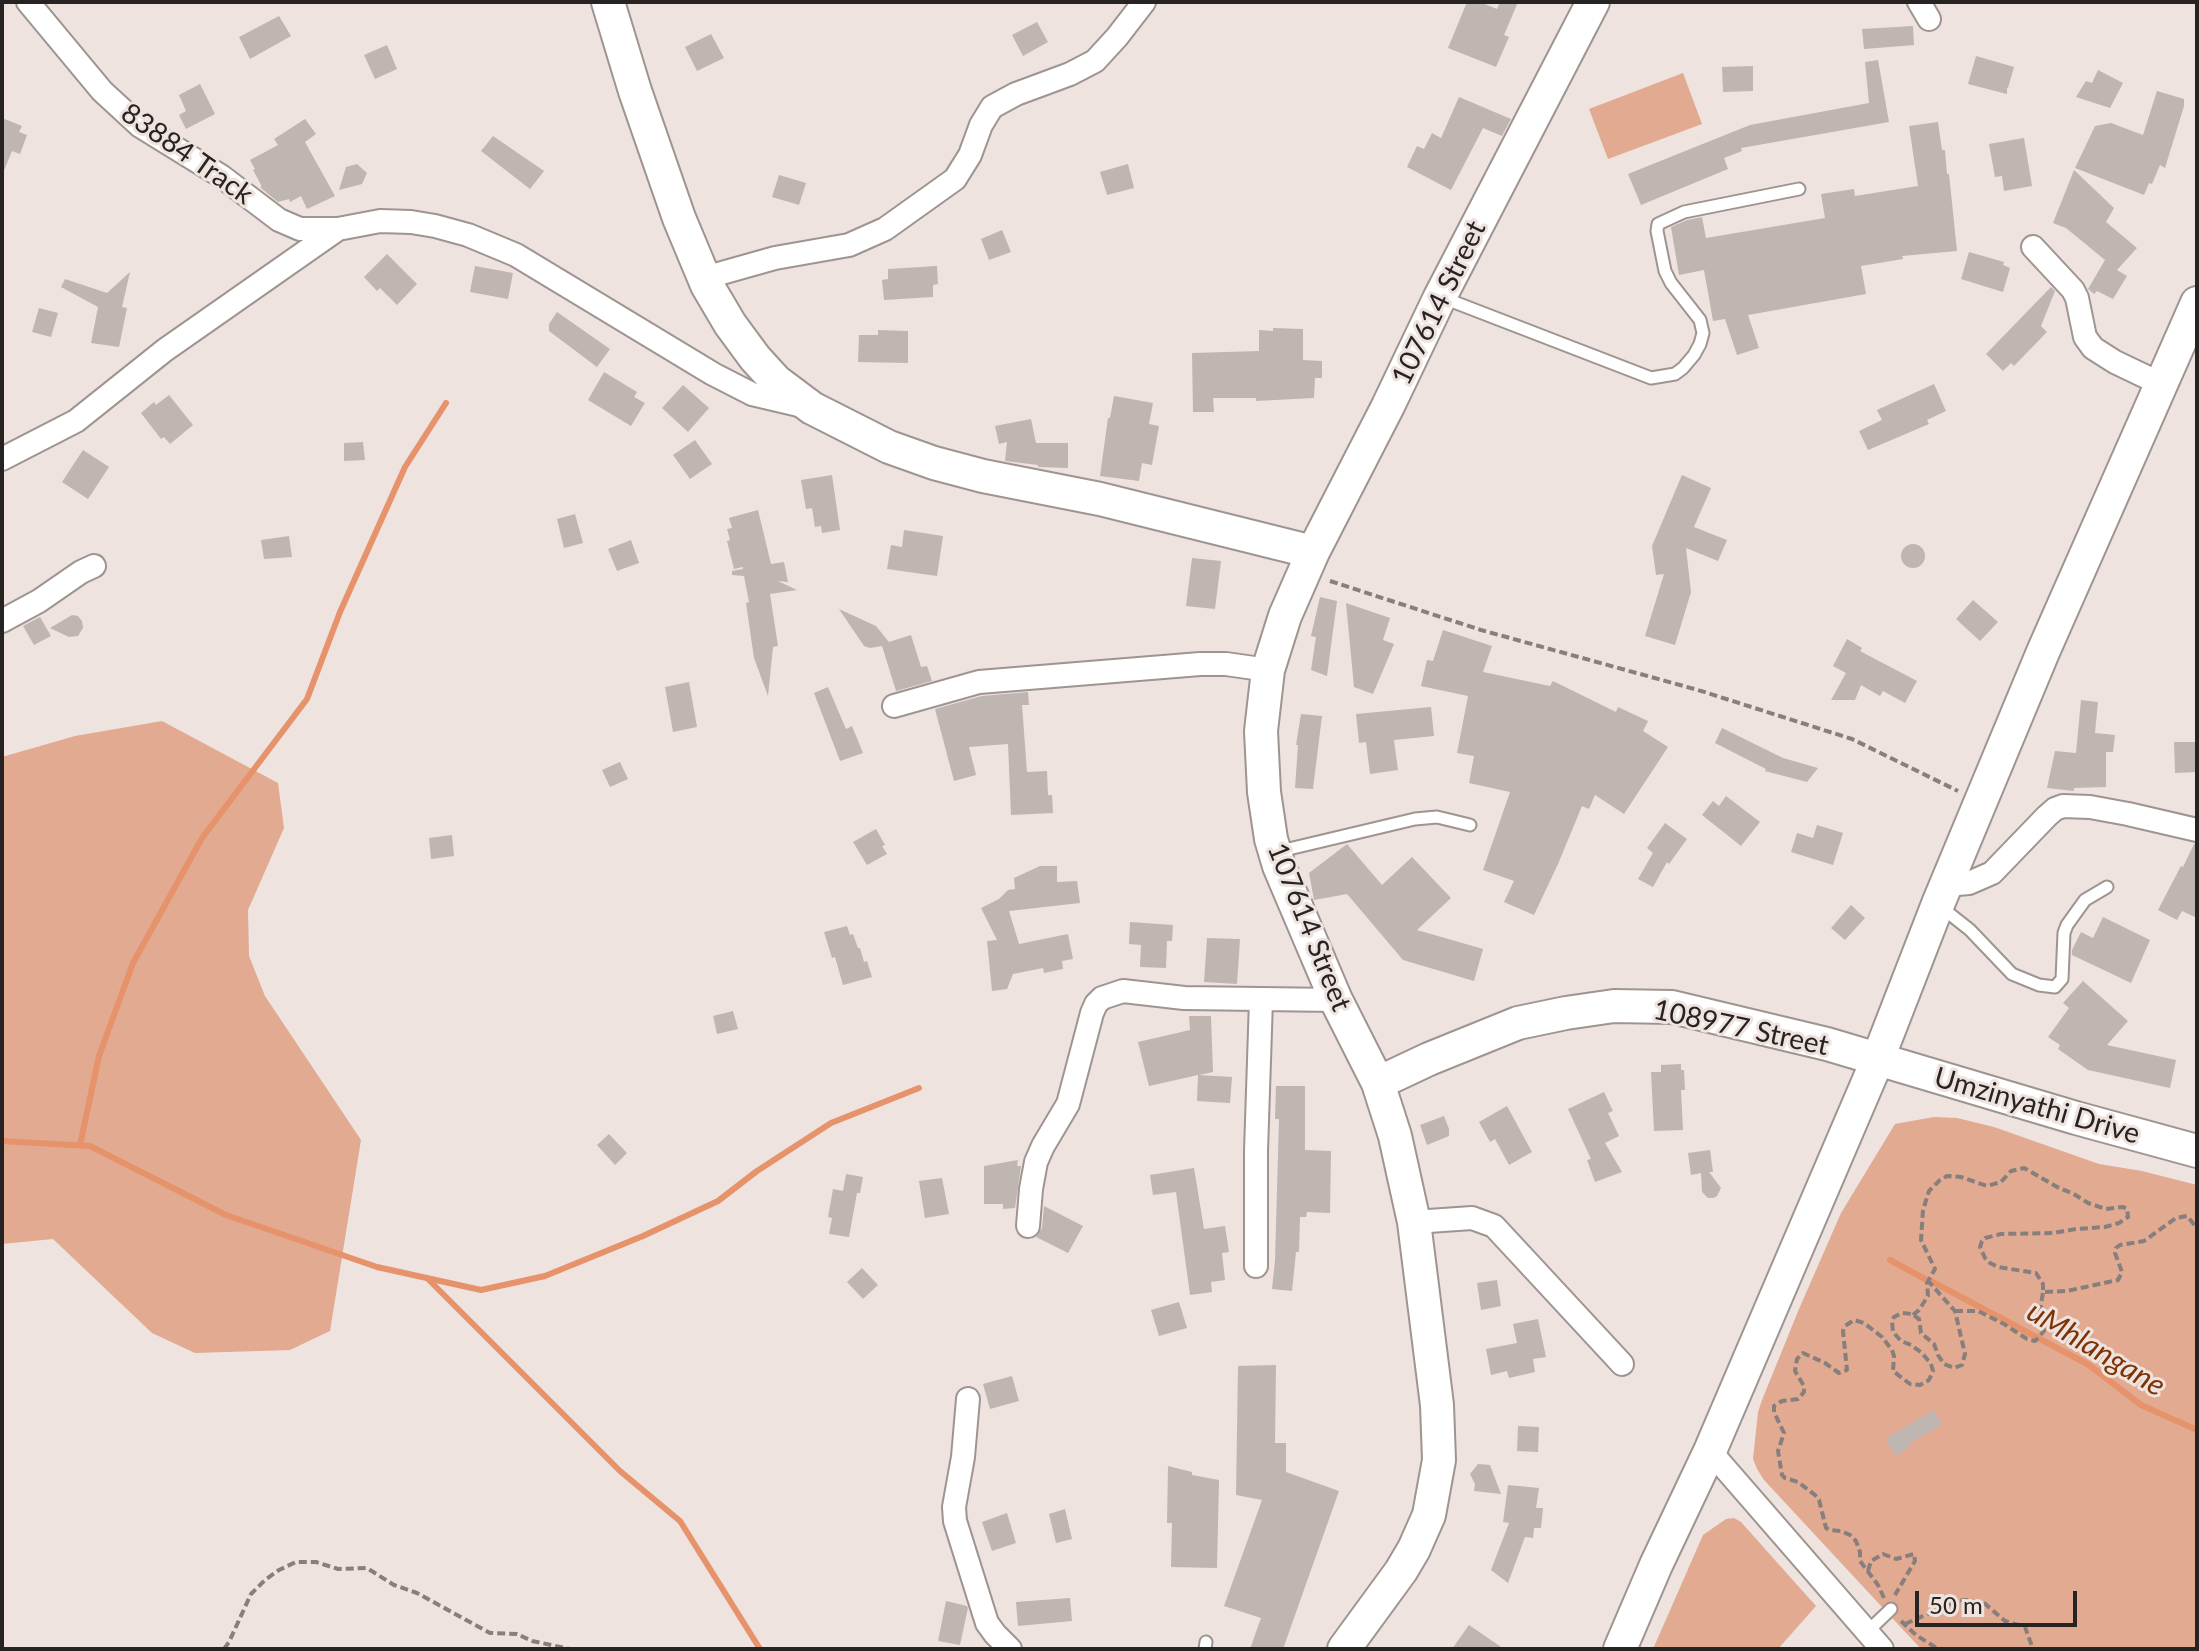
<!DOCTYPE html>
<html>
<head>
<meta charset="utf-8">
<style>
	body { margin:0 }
	#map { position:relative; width:2199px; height:1651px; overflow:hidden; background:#eee3df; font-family:Lato,sans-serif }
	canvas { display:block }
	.frame { position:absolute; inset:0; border:4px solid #272322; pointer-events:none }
	.scale { position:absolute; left:1915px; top:1591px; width:162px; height:36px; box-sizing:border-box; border:4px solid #272322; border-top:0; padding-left:10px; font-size:24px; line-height:28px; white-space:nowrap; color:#272322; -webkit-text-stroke:6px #eee3df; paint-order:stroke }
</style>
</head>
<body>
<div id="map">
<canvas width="2199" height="1651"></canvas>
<div class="frame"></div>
<div class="scale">50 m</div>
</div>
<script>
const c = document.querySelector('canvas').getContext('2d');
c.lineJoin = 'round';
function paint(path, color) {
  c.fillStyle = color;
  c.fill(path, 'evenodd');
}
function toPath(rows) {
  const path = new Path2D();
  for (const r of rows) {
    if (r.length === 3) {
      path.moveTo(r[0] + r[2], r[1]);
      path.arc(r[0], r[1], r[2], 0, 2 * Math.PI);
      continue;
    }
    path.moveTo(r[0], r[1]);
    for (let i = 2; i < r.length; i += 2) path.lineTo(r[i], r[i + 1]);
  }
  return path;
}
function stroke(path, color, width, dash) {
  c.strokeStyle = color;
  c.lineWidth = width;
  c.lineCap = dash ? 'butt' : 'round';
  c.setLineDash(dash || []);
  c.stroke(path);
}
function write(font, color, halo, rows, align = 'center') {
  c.font = font + ' Lato,sans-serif';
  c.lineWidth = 6;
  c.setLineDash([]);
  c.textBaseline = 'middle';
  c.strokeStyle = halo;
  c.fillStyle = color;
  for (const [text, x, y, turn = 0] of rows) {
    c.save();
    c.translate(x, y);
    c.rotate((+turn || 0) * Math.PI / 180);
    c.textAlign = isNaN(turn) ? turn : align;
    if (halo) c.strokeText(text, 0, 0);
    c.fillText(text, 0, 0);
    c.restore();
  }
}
paint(toPath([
	[1683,73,1702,124,1608,159,1589,109],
	[162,721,278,783,284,828,248,910,249,956,265,996,361,1140,330,1331,290,1350,195,1353,152,1333,53,1239,2,1244,2,757,75,736],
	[1934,1117,1957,1118,1994,1127,2099,1164,2142,1171,2197,1185,2197,1649,1921,1649,1764,1480,1757,1469,1753,1459,1758,1412,1762,1400,1799,1309,1841,1213,1895,1124],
	[1734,1518,1741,1522,1816,1606,1778,1649,1653,1649,1703,1535,1726,1519]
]), '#e2aa91');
stroke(toPath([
	[2,1141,90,1146,226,1215,377,1267,481,1290,545,1276,643,1236,718,1201,757,1171,831,1123,919,1088],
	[80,1145,99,1056,133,963,202,838,307,699,340,612,405,467,446,403],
	[1890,1260,1925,1279],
	[428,1279,620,1471,680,1521,760,1649],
	[1931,1281,2089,1365,2141,1405,2197,1430]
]), '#e6926b', 6);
paint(toPath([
	[1467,2,1480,2,1497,9,1500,2,1518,2,1504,35,1509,37,1496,67,1448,48],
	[279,16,291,36,250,59,239,37],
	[1037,22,1048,42,1023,56,1012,35],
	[1913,26,1914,45,1864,49,1862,29],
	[711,34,724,58,697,71,685,47],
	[387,45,397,69,375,79,364,55],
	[1976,56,2014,67,2008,88,2007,88,2007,94,1968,84],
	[1878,60,1889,122,1741,148,1742,151,1724,158,1728,169,1641,205,1628,174,1750,125,1869,103,1865,62],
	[1753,66,1753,91,1723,92,1722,67],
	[2098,70,2123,83,2110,108,2076,97,2086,81,2092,83],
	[200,84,215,114,186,129,179,115,186,111,179,95],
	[2157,91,2184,99,2184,106,2165,168,2160,165,2152,184,2149,183,2144,195,2075,168,2095,126,2111,123,2143,135],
	[1459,97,1511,119,1502,136,1483,128,1451,190,1407,167,1417,146,1424,149,1432,133,1441,138],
	[2,118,22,126,19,132,27,135,20,154,12,151,3,173],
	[305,119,316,134,305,142,335,196,307,209,301,196,290,202,289,199,278,202,261,188,261,185,253,170,255,169,250,160,278,145,274,139],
	[1938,122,1942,150,1945,150,1947,174,1949,174,1957,251,1902,256,1903,259,1861,266,1866,294,1748,315,1759,348,1737,355,1725,319,1713,321,1704,270,1679,275,1671,227,1687,220,1702,217,1706,238,1825,218,1821,194,1854,189,1855,196,1918,186,1909,126],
	[493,136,544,171,530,189,481,151],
	[2024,138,2032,186,2004,191,2002,176,1995,177,1989,144],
	[357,164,367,173,362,184,339,190,346,167],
	[1128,164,1134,188,1107,195,1100,172],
	[2074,170,2114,208,2106,222,2137,248,2117,270,2127,276,2113,299,2097,291,2094,294,2088,289,2105,260,2066,228,2053,223],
	[779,175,806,183,799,205,772,197],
	[1002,230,1011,252,989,260,981,239],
	[1969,252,2004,262,2003,265,2010,268,2003,292,1961,279],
	[387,254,417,284,397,305,380,288,377,291,364,277],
	[475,266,513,273,508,299,470,292],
	[937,266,938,284,933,285,933,297,884,300,882,280,888,279,888,269],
	[130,272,122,307,127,308,119,347,91,343,98,307,61,287,65,279,107,293],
	[2051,287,2055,291,2041,326,2047,332,2014,366,2011,363,2003,371,1986,354],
	[39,308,58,313,51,337,32,332],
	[557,312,610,349,597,367,549,331,549,324],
	[1273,328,1303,329,1303,360,1322,361,1322,378,1315,378,1314,398,1256,401,1256,398,1213,398,1214,412,1193,412,1192,353,1259,351,1259,330,1273,331],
	[878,330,908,331,908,363,858,362,859,335,878,335],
	[604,372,637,392,634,397,645,403,631,426,588,400],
	[1934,384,1946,411,1927,420,1929,424,1868,450,1859,431,1882,420,1877,410],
	[683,385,709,408,688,432,662,408],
	[169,395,193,425,170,444,164,437,161,439,141,413,154,402,156,405],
	[1114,396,1153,403,1149,424,1159,426,1152,465,1142,463,1139,481,1100,476,1108,418,1110,418],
	[1031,419,1036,443,1068,443,1068,468,1038,467,1038,465,1005,461,1007,442,999,444,995,426],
	[695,440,712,464,690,479,673,455],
	[363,442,365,460,344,461,344,443],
	[83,450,109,467,88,499,62,482],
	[832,475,840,530,822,533,821,526,815,527,812,508,806,509,801,480],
	[1682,475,1711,488,1694,527,1727,540,1718,561,1686,548,1691,592,1675,645,1645,636,1664,574,1656,575,1652,546],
	[758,510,771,564,784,562,788,582,778,581,797,590,770,594,778,646,773,647,768,696,754,658,746,603,749,602,744,576,732,575,732,571,743,569,743,567,734,569,727,541,730,540,727,529,732,528,729,518],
	[575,514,583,543,564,548,557,519],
	[904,530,943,536,937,576,887,569,891,545,902,547],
	[289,536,292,557,264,559,261,540],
	[631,540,639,563,617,571,608,549],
	[1913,556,12],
	[1192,558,1221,561,1215,609,1186,606],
	[1320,597,1337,601,1327,676,1311,670,1316,637,1311,636],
	[1973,600,1998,622,1980,641,1956,619],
	[1346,603,1390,618,1383,640,1394,644,1373,694,1354,687],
	[839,609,876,626,889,642,911,635,921,667,927,666,932,681,896,691,882,646,870,648,864,646],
	[72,615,78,616,82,621,83,628,78,636,69,637,50,628],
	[40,617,51,636,34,645,23,626],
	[1443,630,1492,646,1483,672,1550,686,1553,681,1616,712,1618,707,1648,721,1643,731,1668,747,1624,814,1595,795,1589,809,1582,806,1558,864,1534,915,1504,902,1514,881,1483,870,1510,792,1469,783,1474,756,1457,753,1468,696,1421,686,1427,660,1433,661],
	[1847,639,1862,648,1860,651,1917,681,1905,703,1883,691,1880,696,1861,685,1855,700,1831,700,1846,673,1833,666],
	[689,682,697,727,673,732,665,687],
	[828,687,846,729,852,726,863,753,840,761,814,693],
	[1028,692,1029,705,1022,705,1027,772,1047,771,1048,795,1052,795,1053,813,1011,815,1008,744,969,747,976,775,954,781,935,709,982,696],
	[2081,700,2098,702,2095,733,2115,735,2113,752,2106,752,2106,787,2074,788,2074,791,2047,788,2055,751,2076,753],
	[1431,707,1434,736,1394,740,1398,770,1370,774,1366,742,1359,743,1356,714],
	[1301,714,1322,716,1313,789,1295,788,1298,745,1296,745],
	[1722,728,1783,758,1818,768,1807,782,1765,771,1766,769,1715,743],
	[2174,742,2197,742,2197,772,2175,773],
	[620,762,628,779,610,787,602,770],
	[1726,796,1760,822,1741,846,1702,815,1713,801,1719,806],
	[1665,823,1687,839,1669,864,1667,862,1653,887,1638,879,1653,853,1647,848],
	[1817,825,1843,833,1833,865,1791,852,1797,833,1813,838],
	[876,829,885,845,882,846,887,854,867,865,853,842],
	[452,835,454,856,431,859,429,838],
	[1347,844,1382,885,1412,857,1451,898,1417,930,1483,949,1474,981,1403,960,1347,894,1314,900,1309,873],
	[2194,844,2197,844,2197,918,2182,911,2177,920,2158,910,2181,866,2183,867],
	[1040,866,1057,866,1057,882,1077,881,1080,903,1009,911,1019,944,1068,934,1073,959,1062,961,1063,969,1044,973,1043,968,1013,974,1007,989,992,991,987,941,997,940,981,908,999,899,1008,890,1015,889,1014,878],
	[1851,905,1865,918,1845,940,1831,928],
	[2103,917,2150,940,2131,983,2072,955,2072,950,2081,932,2093,938],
	[1130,922,1173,925,1172,941,1167,941,1166,968,1140,967,1141,945,1129,944],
	[847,926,850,935,853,934,858,948,860,948,864,962,867,961,872,977,843,985,835,957,832,958,824,932],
	[1207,938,1240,939,1237,984,1204,982],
	[2083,981,2128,1021,2107,1045,2176,1060,2170,1088,2088,1070,2058,1049,2060,1045,2048,1037,2069,1008,2063,1003],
	[733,1011,738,1029,717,1034,713,1016],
	[1189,1016,1211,1016,1213,1072,1199,1075,1232,1077,1230,1103,1197,1101,1198,1075,1149,1086,1138,1042,1190,1030],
	[1681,1064,1681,1070,1684,1070,1685,1090,1681,1090,1683,1130,1654,1131,1651,1072,1661,1072,1661,1065],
	[1276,1086,1305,1086,1305,1150,1331,1151,1330,1213,1307,1212,1306,1217,1300,1217,1299,1252,1296,1252,1292,1291,1272,1289,1275,1260,1279,1119,1275,1119],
	[1604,1092,1613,1111,1608,1113,1619,1136,1605,1143,1622,1172,1595,1182,1587,1160,1591,1159,1568,1109],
	[1507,1106,1532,1152,1509,1165,1495,1139,1490,1142,1479,1122],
	[1444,1116,1449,1129,1449,1136,1427,1145,1420,1125],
	[609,1134,627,1153,615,1165,597,1145],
	[1710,1150,1713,1172,1709,1172,1721,1188,1717,1196,1713,1198,1708,1198,1702,1192,1701,1173,1691,1175,1688,1153],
	[1018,1160,1017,1166,1021,1166,1015,1208,1003,1209,1003,1204,984,1204,984,1166],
	[1194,1168,1204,1229,1225,1226,1229,1252,1222,1253,1225,1280,1211,1282,1212,1292,1190,1295,1176,1192,1153,1195,1150,1175],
	[846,1174,863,1177,860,1193,852,1193,857,1193,849,1237,829,1234,832,1218,828,1217,833,1189,843,1191],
	[942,1178,949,1214,925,1218,919,1181],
	[1044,1206,1083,1226,1068,1253,1036,1237,1042,1228],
	[862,1268,878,1285,863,1299,847,1282],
	[1497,1280,1501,1306,1481,1310,1477,1283],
	[1179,1302,1187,1328,1159,1336,1151,1310],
	[1538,1319,1546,1357,1533,1359,1535,1372,1509,1378,1507,1371,1491,1375,1486,1349,1517,1343,1513,1324],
	[1276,1365,1275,1443,1286,1443,1286,1472,1339,1491,1283,1649,1250,1649,1261,1618,1224,1606,1262,1500,1236,1495,1238,1366],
	[1012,1376,1019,1401,990,1409,983,1384],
	[1933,1410,1942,1424,1909,1444,1910,1446,1896,1456,1885,1439],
	[1518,1426,1539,1427,1538,1452,1517,1451],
	[1478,1464,1490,1465,1501,1494,1474,1491,1475,1484,1470,1474],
	[1168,1466,1192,1472,1192,1475,1219,1480,1217,1568,1171,1567,1172,1523,1167,1523],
	[1508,1485,1539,1488,1536,1508,1543,1508,1541,1528,1534,1528,1533,1538,1525,1537,1508,1583,1491,1570,1509,1523,1503,1522],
	[1065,1509,1072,1539,1056,1543,1049,1514],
	[1007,1513,1016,1543,992,1551,982,1522],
	[1070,1598,1072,1621,1018,1626,1016,1602],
	[946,1601,967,1606,968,1608,960,1645,938,1641],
	[1469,1625,1504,1649,1452,1649]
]), '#bfb5b1');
const lane = toPath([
	[1441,297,1651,378,1675,374,1683,368,1694,355,1700,344,1703,333,1700,320,1671,283,1665,271,1657,231,1658,224,1684,212,1799,189],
	[1276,852,1415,819,1437,817,1470,825],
	[1941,907,1970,930,2012,974,2039,985,2055,987,2062,979,2064,933,2067,925,2085,900,2107,887],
	[1867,1632,1891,1609],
	[1205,1649,1206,1642]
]);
const street = toPath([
	[28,2,102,91,140,126,221,176,279,220,300,229,338,229],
	[1919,2,1929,19],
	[2033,247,2073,290,2077,298,2085,337,2093,348,2115,362,2161,384],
	[704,278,775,258,849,245,885,229,955,179,970,155,981,125,992,107,1016,94,1070,74,1095,61,1117,37,1144,2],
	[2,459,76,421,165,350,338,229,380,221,411,222,435,226,468,235,516,255,713,374,752,394,803,406],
	[2,621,39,601,81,572,94,566],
	[894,706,979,682,1200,664,1226,664,1268,670],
	[1946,885,1969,883,1992,873,2047,816,2055,809,2063,806,2090,807,2128,814,2197,830],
	[1414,1222,1472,1218,1494,1226,1622,1364],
	[1028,1226,1031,1189,1036,1162,1043,1146,1068,1104,1092,1013,1096,1004,1102,998,1123,991,1184,998,1336,1000],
	[1256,1266,1256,1151,1261,1000],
	[968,1399,963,1457,954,1507,955,1521,987,1623,995,1634,1010,1649],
	[1710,1451,1882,1649]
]);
const secondary = toPath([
	[608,2,635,91,679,218,707,285,730,324,755,358,776,381,812,408,889,447,934,463,983,476,1100,499,1313,552],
	[1378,1083,1429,1059,1518,1023,1566,1013,1614,1006,1672,1007,1827,1044,2076,1118,2197,1151],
	[1344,1649,1401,1571,1414,1549,1429,1515,1439,1460,1437,1405,1414,1222,1395,1136,1378,1083,1336,1000,1279,866,1271,839,1264,792,1261,731,1268,670,1285,616,1313,552,1388,406,1440,297,1593,2],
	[1620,1649,1656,1565,1710,1451,1877,1061,1938,904,2043,652,2197,303]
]);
stroke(lane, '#9e9490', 15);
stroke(street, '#9e9490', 26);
stroke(secondary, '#9e9490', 36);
stroke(toPath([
	[1330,581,1481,630,1698,690,1852,739,1958,791],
	[1955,1311,1978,1311,2004,1324,2027,1339,2035,1341,2044,1331,2044,1324,2040,1311,2043,1292],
	[1913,1315,1919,1310,1928,1296,1927,1283,1935,1269,1921,1240,1923,1210,1929,1191,1940,1180,1947,1176,1961,1177,1987,1186,2001,1182,2011,1171,2024,1168,2059,1188,2072,1193,2088,1203,2106,1209,2123,1207,2127,1209,2128,1217,2119,1223,2105,1227,2076,1229,2053,1233,2001,1234,1985,1238,1982,1241,1980,1247,1985,1258,1990,1263,1998,1267,2036,1273,2043,1284,2043,1292,2067,1291,2118,1280,2122,1272,2115,1253,2116,1248,2120,1245,2144,1241,2176,1218,2187,1216,2197,1228],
	[1868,1571,1871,1561,1883,1554,1896,1559,1914,1554,1915,1561,1895,1595],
	[1884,1598,1878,1585,1860,1561,1860,1552,1856,1541,1850,1535,1841,1531,1830,1530,1826,1528,1819,1500,1815,1495,1798,1482,1785,1478,1782,1475,1778,1451,1784,1433,1774,1412,1774,1406,1782,1401,1798,1399,1804,1392,1804,1386,1795,1371,1797,1359,1803,1353,1825,1363,1839,1373,1847,1370,1843,1331,1845,1326,1854,1320,1864,1323,1882,1337,1892,1350,1894,1356,1893,1371,1910,1384,1920,1385,1929,1380,1933,1371,1931,1364,1922,1353,1911,1345,1901,1341,1893,1332,1892,1321,1894,1317,1902,1313,1912,1314,1919,1319,1921,1333,1934,1344,1938,1355,1944,1364,1954,1368,1962,1365,1965,1354,1955,1311,1929,1282],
	[1901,1621,1916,1635,1938,1649],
	[1905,1624,1957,1601,1965,1600,1983,1602,2005,1621,2025,1627,2033,1649],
	[224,1649,229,1642,251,1594,265,1580,279,1570,296,1562,316,1562,338,1569,367,1568,394,1585,417,1593,490,1633,517,1634,532,1641,570,1649]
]), '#867f7d', 4, [8, 4]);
stroke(lane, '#fff', 11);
stroke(street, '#fff', 22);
stroke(secondary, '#fff', 32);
write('28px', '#272322', '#eee3df', [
	["83884 Track",187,154,35],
	["107614 Street",1439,303,-64],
	["107614 Street",1309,927,68],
	["108977 Street",1741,1028,12],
	["Umzinyathi Drive",2037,1106,16]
]);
write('italic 30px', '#7e3305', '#eee3df', [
	["uMhlangane",2096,1349,31]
]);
</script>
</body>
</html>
